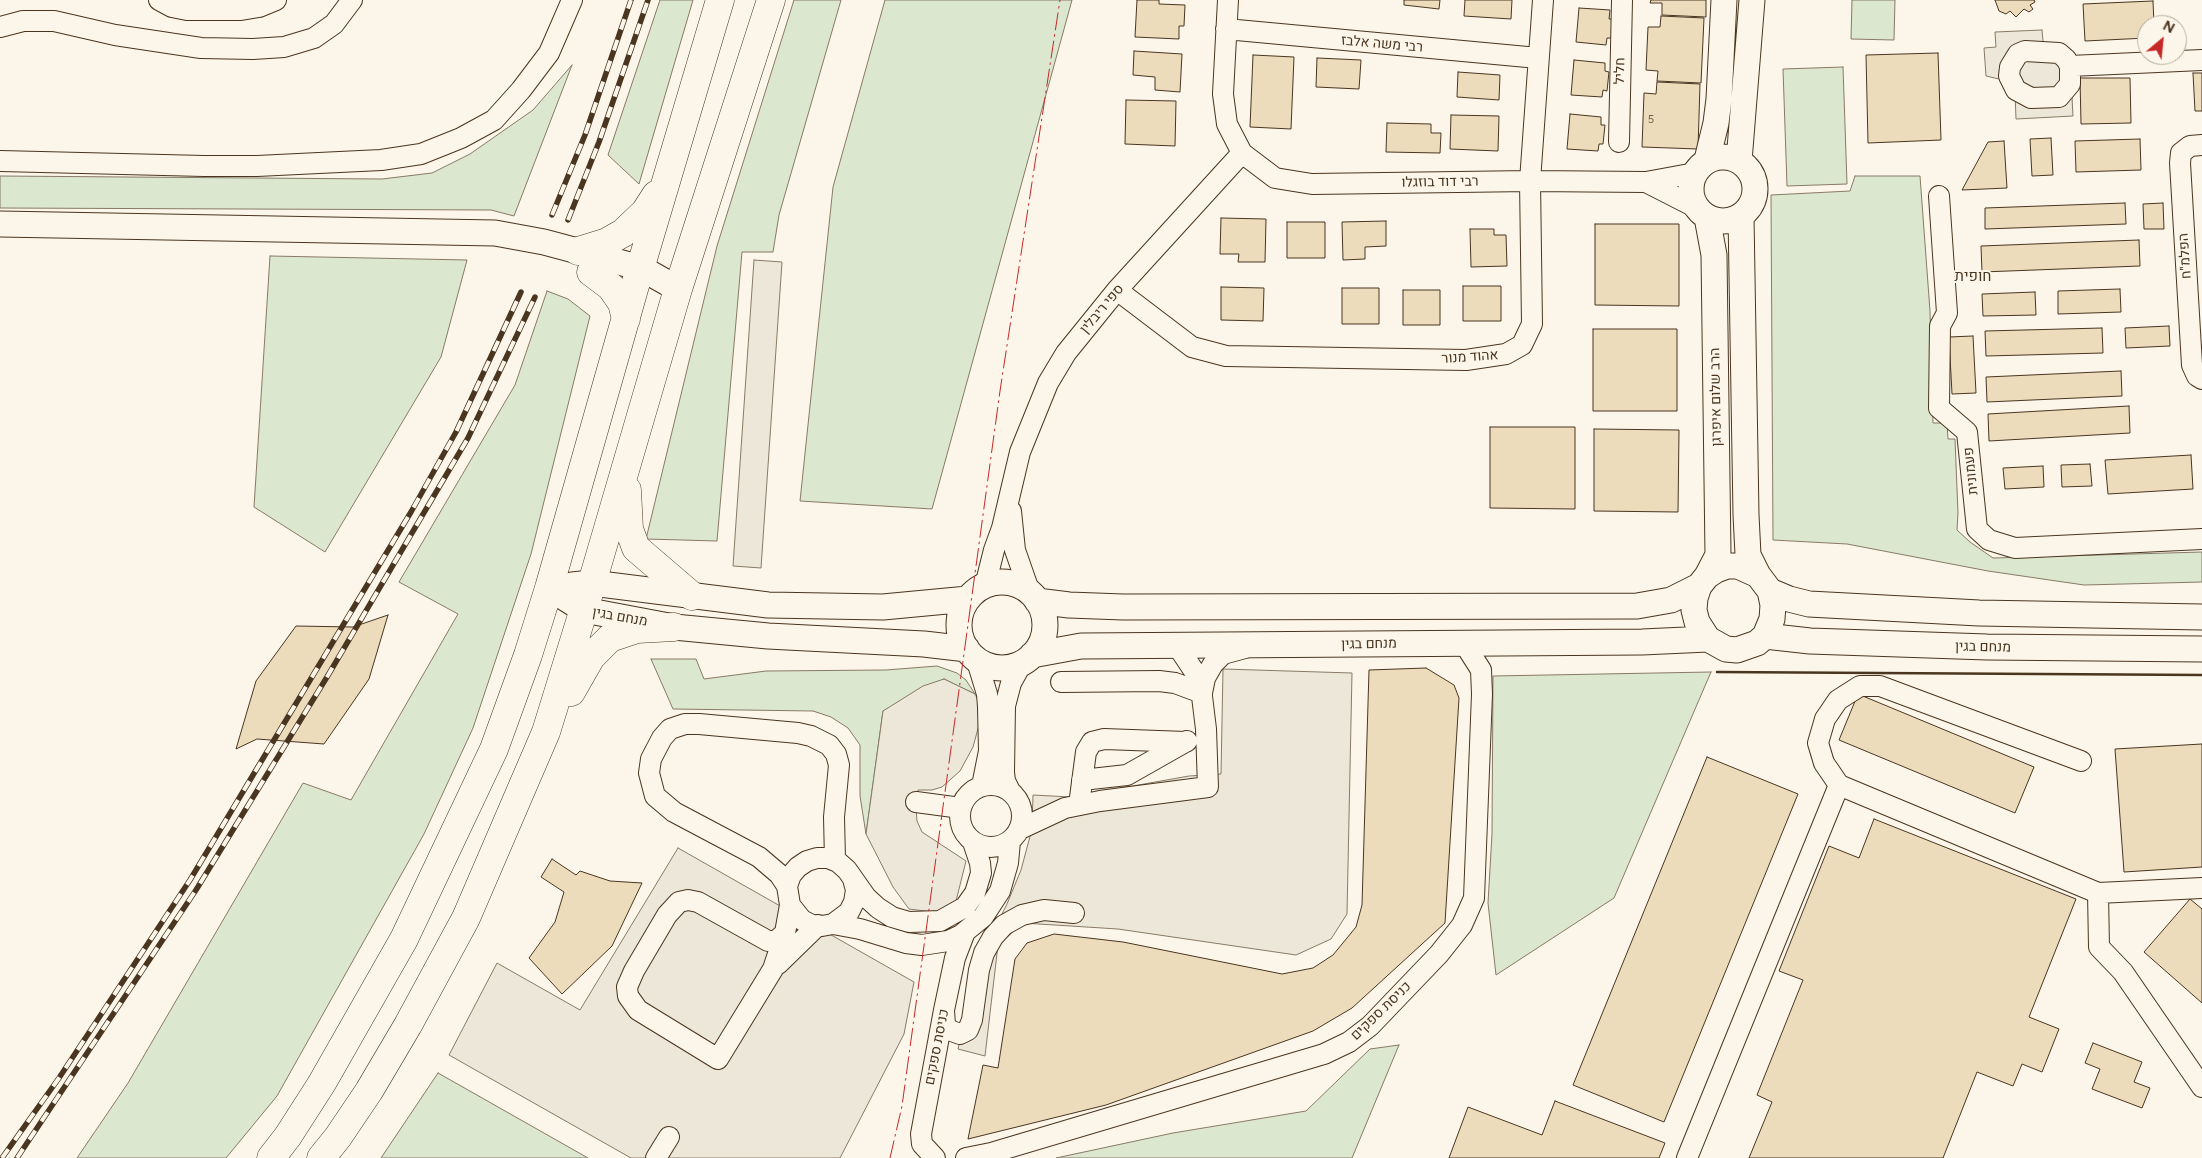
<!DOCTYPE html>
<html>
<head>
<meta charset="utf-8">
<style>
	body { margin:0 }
	#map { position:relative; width:2202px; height:1158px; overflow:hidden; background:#fbf6e9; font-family:Figtree,sans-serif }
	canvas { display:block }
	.north { position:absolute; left:2137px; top:15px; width:50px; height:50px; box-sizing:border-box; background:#fbf6e9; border:1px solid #b4a999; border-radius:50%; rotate:28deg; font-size:14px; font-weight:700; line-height:20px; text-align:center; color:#4a3520 }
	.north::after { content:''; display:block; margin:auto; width:18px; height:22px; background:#c62828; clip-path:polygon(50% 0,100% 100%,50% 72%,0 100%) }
</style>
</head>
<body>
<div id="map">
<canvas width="2202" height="1158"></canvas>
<div class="north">N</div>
</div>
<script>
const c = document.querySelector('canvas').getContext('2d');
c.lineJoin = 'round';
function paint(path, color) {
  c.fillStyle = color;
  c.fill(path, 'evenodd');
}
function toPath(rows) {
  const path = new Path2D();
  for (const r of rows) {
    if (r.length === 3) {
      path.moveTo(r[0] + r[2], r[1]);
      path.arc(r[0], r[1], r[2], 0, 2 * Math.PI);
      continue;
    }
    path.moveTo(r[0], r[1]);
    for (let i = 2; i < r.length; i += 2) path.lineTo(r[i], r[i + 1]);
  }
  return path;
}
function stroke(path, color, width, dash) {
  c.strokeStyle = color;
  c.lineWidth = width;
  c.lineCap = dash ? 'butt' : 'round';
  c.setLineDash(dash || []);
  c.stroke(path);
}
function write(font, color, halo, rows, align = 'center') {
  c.font = font + ' Figtree,Heebo,sans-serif';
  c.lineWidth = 4;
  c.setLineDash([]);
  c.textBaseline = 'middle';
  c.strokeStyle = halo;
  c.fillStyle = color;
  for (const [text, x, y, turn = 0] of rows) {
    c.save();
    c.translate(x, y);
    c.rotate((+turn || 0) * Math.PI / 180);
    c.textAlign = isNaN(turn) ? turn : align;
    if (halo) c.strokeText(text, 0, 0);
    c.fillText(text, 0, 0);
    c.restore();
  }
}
const green = toPath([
	[660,0,693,0,639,184,608,155,660,0],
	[794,0,841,0,779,215,773,252,742,252,717,541,646,539,717,246,794,0],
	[885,0,1072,0,932,509,800,501,833,187,885,0],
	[1852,0,1895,0,1894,40,1851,39,1852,0],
	[572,65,514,216,491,210,0,208,0,176,382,179,432,173,470,154,533,110,572,65],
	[1843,67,1847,184,1787,186,1783,69,1843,67],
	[1855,176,1920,176,1930,311,1933,423,1947,423,1948,439,1955,439,1958,513,1957,530,1970,542,1993,558,2202,552,2202,582,2084,585,1988,571,1847,544,1773,540,1771,195,1850,191,1855,176],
	[270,256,467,260,441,357,325,552,254,507,270,256],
	[547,291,568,299,590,316,531,554,473,728,424,834,277,1096,226,1158,77,1158,128,1083,303,783,351,800,458,614,399,582,515,385,547,291],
	[651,659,696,659,704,679,766,671,886,670,937,666,957,673,966,680,975,694,944,679,883,711,866,834,860,796,860,745,848,728,831,717,813,711,673,709,651,659],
	[1711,672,1614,898,1496,975,1488,903,1492,834,1493,676,1711,672],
	[1399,1045,1352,1158,1056,1158,1173,1133,1306,1111,1370,1049,1399,1045],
	[438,1073,588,1158,381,1158,438,1073]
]);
paint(green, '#dce7d0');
stroke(green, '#887966', 1);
const parking = toPath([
	[2042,30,2043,41,2071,79,2073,116,2016,119,2015,93,1999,79,1986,76,1984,48,1996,47,1995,32,2042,30],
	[754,260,782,262,761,568,733,566,754,260],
	[1223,669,1352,673,1347,914,1331,939,1296,955,1118,929,1023,923,998,945,985,1056,958,1049,984,940,998,922,1007,904,1021,870,1032,829,1033,795,1071,797,1189,776,1221,774,1223,669],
	[944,679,975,694,978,700,979,725,973,747,960,771,942,787,932,790,918,790,916,808,917,821,922,832,966,861,956,901,941,913,909,909,893,887,866,834,883,711,923,686,944,679],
	[678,848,914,982,904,1034,840,1158,631,1158,449,1055,497,963,580,1010,678,848]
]);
paint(parking, '#ede7d9');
stroke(parking, '#887966', 1);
const building = toPath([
	[1137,0,1159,0,1159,4,1185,5,1184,26,1179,26,1179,39,1135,37,1137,0],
	[1404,0,1440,0,1439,9,1404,5,1404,0],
	[1465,0,1512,0,1511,19,1464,16,1465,0],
	[1651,0,1706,0,1706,17,1662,15,1662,3,1650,3,1651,0],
	[1995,0,2034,0,2035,2,2030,5,2033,9,2029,12,2024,9,2016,17,2010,11,2006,14,1999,11,1995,0],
	[2153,1,2154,25,2147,25,2147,38,2085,41,2083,4,2153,1],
	[1579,8,1610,10,1609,19,1613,19,1612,38,1607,38,1606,45,1576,42,1579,8],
	[1661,16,1704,18,1701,83,1657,81,1658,71,1646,70,1648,27,1660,27,1661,16],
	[1134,51,1182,54,1180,92,1155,90,1155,77,1133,75,1134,51],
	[1938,53,1941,140,1868,143,1866,55,1938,53],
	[1253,55,1294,57,1291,129,1250,127,1253,55],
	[1317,58,1361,60,1359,89,1316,87,1317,58],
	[1574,60,1605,63,1605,71,1609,72,1607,91,1603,90,1602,97,1571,95,1574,60],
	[1458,72,1500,75,1499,100,1457,97,1458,72],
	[2193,73,2202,73,2202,111,2195,111,2193,73],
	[2080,78,2130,78,2131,123,2081,124,2080,78],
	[1657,82,1700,84,1698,149,1642,147,1644,93,1656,94,1657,82],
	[1126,100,1176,101,1175,146,1125,144,1126,100],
	[1570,114,1601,117,1601,125,1605,125,1603,144,1599,144,1598,151,1567,149,1570,114],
	[1451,115,1499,116,1498,151,1450,149,1451,115],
	[1387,123,1431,124,1431,133,1441,133,1440,153,1386,152,1387,123],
	[2051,138,2053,175,2032,176,2030,139,2051,138],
	[2140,139,2141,170,2076,172,2075,141,2140,139],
	[2004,141,2007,188,1962,190,1988,142,2004,141],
	[2125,203,2126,224,1985,229,1985,208,2125,203],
	[2163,203,2164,229,2144,229,2143,204,2163,203],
	[1221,218,1266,219,1265,262,1238,262,1239,254,1220,254,1221,218],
	[1386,221,1386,246,1365,247,1365,259,1343,260,1342,222,1386,221],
	[1287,222,1325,222,1325,258,1287,258,1287,222],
	[1595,224,1679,224,1679,306,1595,305,1595,224],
	[1470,229,1494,229,1494,235,1506,235,1507,266,1471,267,1470,229],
	[2139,240,2140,266,1982,272,1981,246,2139,240],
	[1463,286,1501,286,1501,321,1463,321,1463,286],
	[1221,287,1264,288,1263,321,1221,320,1221,287],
	[1342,288,1379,288,1379,324,1342,324,1342,288],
	[2120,289,2121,312,2058,314,2058,291,2120,289],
	[1403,290,1440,290,1440,325,1403,325,1403,290],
	[2035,292,2036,315,1983,316,1982,294,2035,292],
	[2169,326,2170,346,2126,348,2125,328,2169,326],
	[2102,328,2103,353,1986,356,1985,331,2102,328],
	[1593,329,1677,329,1677,411,1593,411,1593,329],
	[1973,336,1976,393,1952,394,1949,337,1973,336],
	[2121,371,2122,396,1987,402,1986,377,2121,371],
	[2129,406,2130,433,1989,441,1988,414,2129,406],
	[1490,427,1575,427,1575,509,1490,508,1490,427],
	[1594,429,1679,430,1678,512,1594,511,1594,429],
	[2191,455,2193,489,2108,494,2105,460,2191,455],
	[2090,464,2092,486,2062,487,2061,465,2090,464],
	[2043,466,2044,487,2005,489,2003,468,2043,466],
	[388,615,369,679,324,744,257,739,236,749,256,681,296,626,353,627,388,615],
	[1426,668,1454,685,1459,698,1445,923,1352,1008,1313,1031,1106,1105,968,1139,983,1065,998,1068,1015,959,1027,943,1054,934,1123,942,1282,974,1313,968,1333,955,1356,927,1362,905,1369,670,1426,668],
	[1858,694,2034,767,2015,813,1839,740,1858,694],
	[2202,744,2202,867,2124,872,2115,749,2202,744],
	[1707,757,1798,794,1664,1122,1573,1085,1707,757],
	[1874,819,2076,899,2029,1017,2059,1029,2042,1072,2022,1064,2013,1086,1977,1072,1943,1158,1749,1158,1772,1102,1757,1095,1803,980,1779,971,1829,846,1859,858,1874,819],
	[552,859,576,875,580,871,610,881,642,883,612,946,562,994,529,958,555,922,564,892,541,877,552,859],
	[2190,899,2202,909,2202,1003,2144,952,2190,899],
	[2093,1043,2142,1062,2134,1082,2150,1088,2142,1108,2092,1089,2100,1069,2085,1063,2093,1043],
	[1555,1101,1665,1143,1659,1158,1449,1158,1468,1107,1542,1135,1555,1101]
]);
paint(building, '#ecdcbc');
stroke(building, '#4a3520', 1);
const minor = toPath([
	[159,0,172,7,187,10,241,10,259,7,276,0],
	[1228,0,1223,94,1227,124,1242,153,1275,178,1312,184,1530,181,1646,182,1695,173],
	[0,27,23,21,54,21,115,35,201,48,253,49,284,47,314,38,334,24,352,0],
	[1226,29,1538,58],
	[2025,51,2059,53,2066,59,2070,66,2070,84,2059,97,2031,98,2016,90,2009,76,2010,67,2018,54,2025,51],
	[2070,66,2202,60],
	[1619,142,1622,0],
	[2202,145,2190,146,2181,153,2180,163,2192,365,2197,376,2202,379],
	[0,161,204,166,257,166,381,160,421,154,461,138,494,120,521,90,549,53,572,0],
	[1646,182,1697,208],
	[1939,196,1947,313,1940,326,1939,408,1967,432,1977,529,1989,540,2015,548,2202,539],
	[1117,290,1192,347,1226,356,1466,360,1506,354,1522,345,1532,324,1530,181,1543,0],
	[1011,511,1015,550,1030,593],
	[985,586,994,550,1002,528,1020,452,1048,383,1066,353,1117,290,1242,153],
	[977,661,987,694,988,707,989,751,982,786],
	[1061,682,1159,681,1175,683,1202,693],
	[1202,693,1205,678,1213,664,1223,654,1245,648],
	[2081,761,1880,686,1860,686,1838,700,1825,719,1818,743,1824,763,1839,785,2098,893,2202,888],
	[1082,780,1127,775,1187,741],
	[991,816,31],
	[1010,791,1005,781,1004,772,1005,706,1011,683,1021,665],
	[916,802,961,808],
	[1079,805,1086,752,1092,742,1104,739,1186,742],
	[1020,829,1065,808,1100,801,1208,787,1206,729,1200,680,1180,650,1171,645],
	[853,879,856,890,854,902,849,912,833,924,822,926,812,925,802,920,790,905,787,886,791,875,798,867,807,861,817,858,828,858,838,862,847,870,866,897,878,908,892,917,909,922,940,921,965,907,975,893,981,873,980,863,973,842],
	[787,886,779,874,759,857,674,812,655,796,649,773,651,759,662,738,670,729,685,724,699,724,798,733,811,736,829,745,836,754,839,765,834,817,835,860],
	[2098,893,2099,947,2123,972,2202,1087],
	[833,924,860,929,906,943,922,945,948,941,961,935,983,917,1000,891,1008,863,1010,841],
	[785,933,776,941,768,941,698,902,688,900,679,902,667,915,634,971,627,987,628,996,638,1010,718,1059,773,969,785,933,790,905],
	[778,964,818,925],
	[944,1011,945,1024,949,1030,960,1034,968,1030,972,1020,979,970,984,953,993,937,1004,925,1022,915,1044,910,1074,913],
	[656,1158,669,1137],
	[935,1158,922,1144,921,1134,944,1010,955,958,965,932],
	[966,1158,991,1153,1324,1054,1349,1042,1370,1026,1439,954,1462,925,1474,898,1482,694,1481,670,1467,648,1456,643],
	[1687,1158,1839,785]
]);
const major = toPath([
	[1723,189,32],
	[1707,160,1716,123,1719,99,1724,0],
	[1739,161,1752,0],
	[1741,216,1746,515,1748,555,1758,575],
	[1707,217,1714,255,1718,555,1707,576],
	[0,224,495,233,544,242,641,268,678,289],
	[1727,566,1738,566,1758,575,1770,591,1773,605,1772,619,1765,636,1757,643,1737,650,1726,649,1708,639,1697,622,1694,610,1695,598,1699,586,1707,576,1716,570,1727,566],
	[1002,625,43],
	[572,585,592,583,768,605,883,607,968,599],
	[549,588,584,610,674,627,768,636,924,644,967,649],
	[1770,591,1789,599,1809,604,1979,613,2202,617],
	[1037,601,1069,605,1123,607,1637,606,1671,600,1699,586],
	[1765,636,1810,641,1987,647,2202,649],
	[1032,655,1081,646,1642,642,1708,639]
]);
const highway = toPath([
	[578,251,607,242,623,233,645,212,656,195],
	[591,272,611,287,622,303,626,319],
	[627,490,629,529,636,548,692,596],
	[571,692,591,657,610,638,637,629,674,627],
	[271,1158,288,1136,322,1083,404,939,494,749,528,655,549,588,634,289,720,0],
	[321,1158,338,1137,369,1091,408,1025,466,918,546,732,592,583,678,289,771,0]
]);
stroke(minor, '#4a3520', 22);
stroke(major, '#4a3520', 27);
stroke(highway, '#4a3520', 29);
stroke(minor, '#fbf6e9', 20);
stroke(major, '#fbf6e9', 25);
stroke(highway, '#fbf6e9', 28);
const rail = toPath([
	[552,215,585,135,631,0],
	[568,220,599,142,648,0],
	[2,1158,59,1078,190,880,411,512,456,432,521,292],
	[17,1158,196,890,327,677,468,438,535,297]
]);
stroke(rail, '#4a3520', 5.5);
stroke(rail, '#fbf6e9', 4, [11]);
stroke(toPath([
	[1717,672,2202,675]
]), '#4a3520', 2.5);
stroke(toPath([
	[890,1158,902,1106,1000,391,1060,0]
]), '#c62828', 1, [18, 4, 2.5, 4]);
write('11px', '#725f47', null, [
	["5",1651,120]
]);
write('14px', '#4a3520', '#fbf6e9', [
	["רבי משה אלבז",1382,44,5],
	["חליל",1620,71,-89],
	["רבי דוד בוזגלו",1440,182,-1],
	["הפלמ\"ח",2185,256,-94],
	["ספי ריבלין",1102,309,-50],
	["אהוד מנור",1470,357,-4],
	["הרב שלום איפרגן",1716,397,-91],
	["פעמונית",1971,471,-96],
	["מנחם בגין",620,617,10],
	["מנחם בגין",1369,644,-1],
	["מנחם בגין",1983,647,1],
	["כניסת ספקים",1381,1011,-44],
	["כניסת ספקים",937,1047,-79]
]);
write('15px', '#4a3520', '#fbf6e9', [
	["חופית",1973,277]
]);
</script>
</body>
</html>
